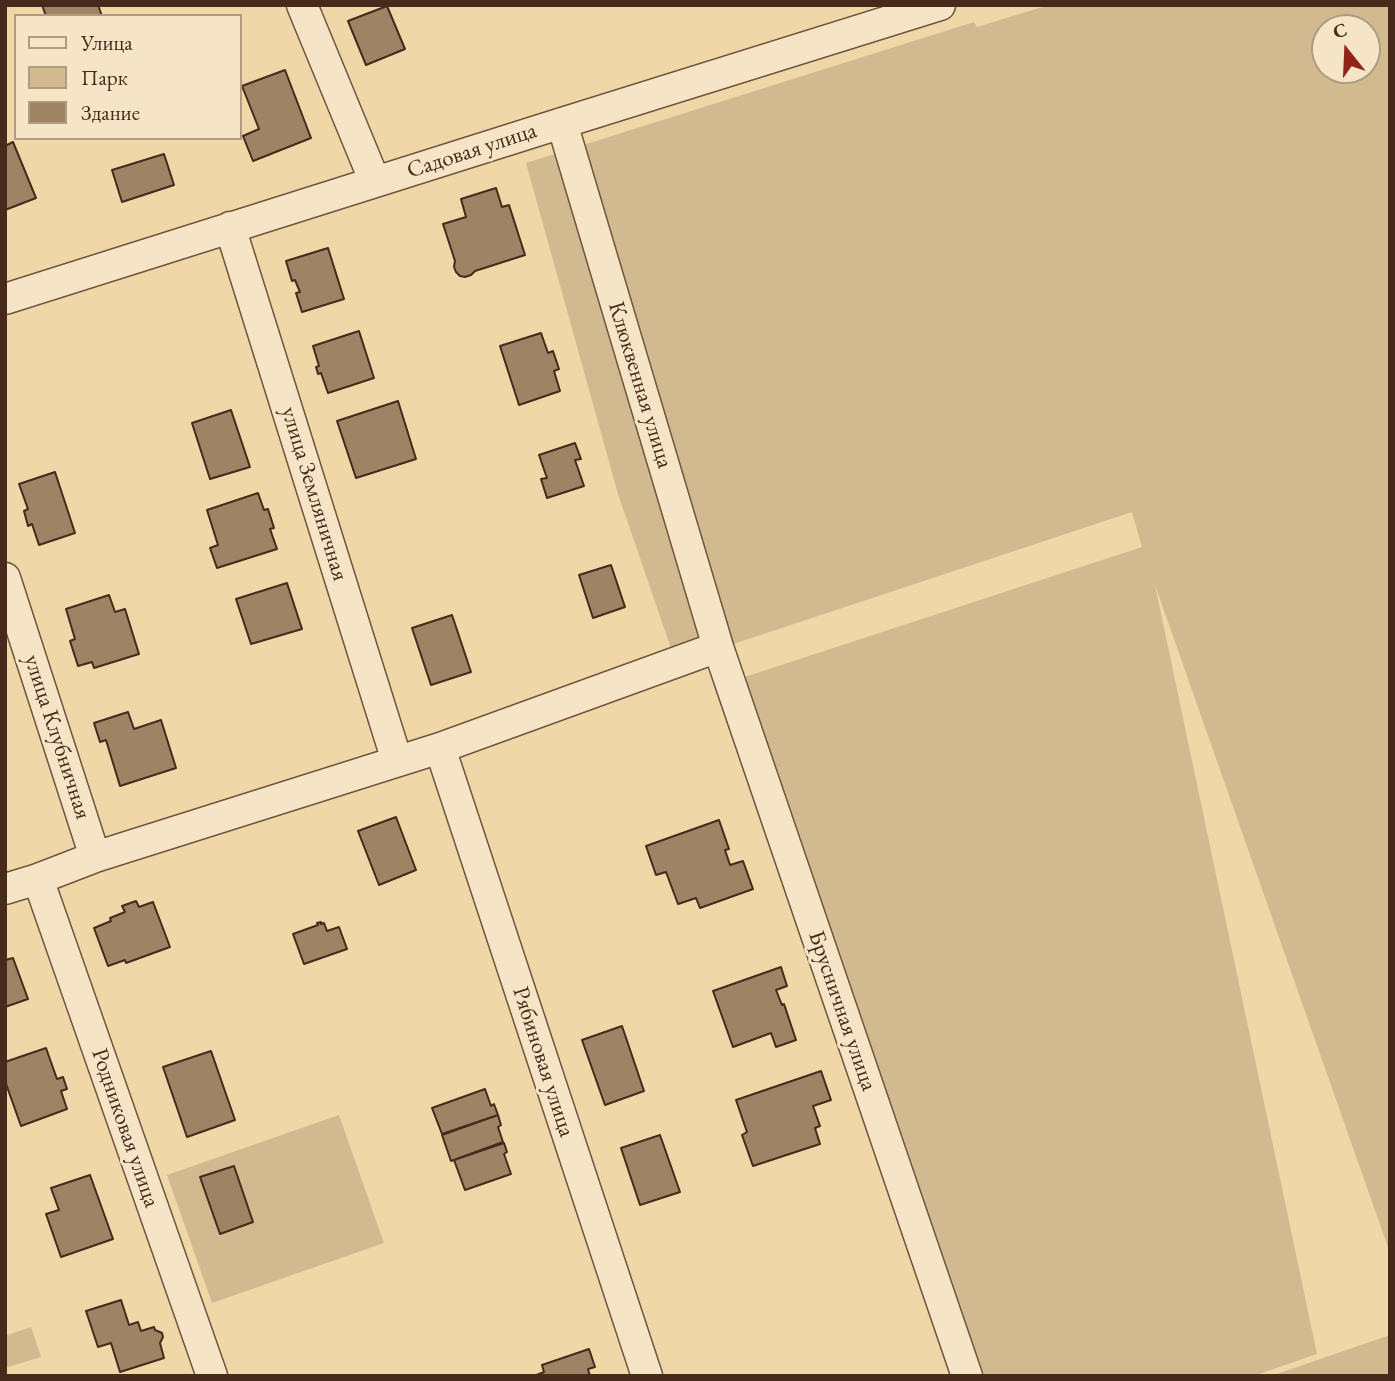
<!DOCTYPE html>
<html>
<head>
<meta charset="utf-8">
<style>
	body { margin:0 }
	#map { position:relative; width:1395px; height:1381px; overflow:hidden; background:#efd7a8; font-family:"EB Garamond",serif }
	canvas { display:block }
	.frame { position:absolute; inset:0; border:7px solid #472a1c; pointer-events:none }
	.legend { position:absolute; left:14px; top:14px; width:228px; height:126px; box-sizing:border-box; background:#f5e5c6; border:2px solid #af9a82; margin:0; padding:9px 12px; list-style:none; font-size:21px; color:#472a1c }
	.legend li { display:flex; align-items:center; gap:14px; height:35px }
	.legend b { width:35px; border:2px solid #af9a82 }
	.north { position:absolute; left:1311px; top:14px; width:70px; height:70px; box-sizing:border-box; background:#f5e5c6; border:2px solid #af9a82; border-radius:50%; rotate:342deg; font-size:19px; font-weight:700; line-height:28px; text-align:center; color:#472a1c }
	.north::after { content:''; display:block; margin:auto; width:24px; height:32px; background:#8f2418; clip-path:polygon(50% 0,100% 100%,50% 72%,0 100%) }
</style>
</head>
<body>
<div id="map">
<canvas width="1395" height="1381"></canvas>
<div class="frame"></div>
<ul class="legend">
<li><b style="height:9px;background:#f5e5c6"></b>Улица</li>
<li><b style="height:19px;background:#d2ba90"></b>Парк</li>
<li><b style="height:19px;background:#9e8465"></b>Здание</li>
</ul>
<div class="north">С</div>
</div>
<script>
const c = document.querySelector('canvas').getContext('2d');
c.lineJoin = 'round';
function paint(path, color) {
  c.fillStyle = color;
  c.fill(path, 'evenodd');
}
function toPath(rows) {
  const path = new Path2D();
  for (const r of rows) {
    path.moveTo(r[0], r[1]);
    for (let i = 2; i < r.length; i += 2) path.lineTo(r[i], r[i + 1]);
  }
  return path;
}
function stroke(path, color, width, dash) {
  c.strokeStyle = color;
  c.lineWidth = width;
  c.lineCap = dash ? 'butt' : 'round';
  c.setLineDash(dash || []);
  c.stroke(path);
}
function write(font, color, halo, rows, align = 'center') {
  c.font = font + ' "EB Garamond",serif';
  c.lineWidth = 6;
  c.setLineDash([]);
  c.textBaseline = 'middle';
  c.strokeStyle = halo;
  c.fillStyle = color;
  for (const [text, x, y, turn = 0] of rows) {
    c.save();
    c.translate(x, y);
    c.rotate((+turn || 0) * Math.PI / 180);
    c.textAlign = isNaN(turn) ? turn : align;
    if (halo) c.strokeText(text, 0, 0);
    c.fillText(text, 0, 0);
    c.restore();
  }
}
paint(toPath([
	[1049,5,1390,5,1390,1253,1155,585,1317,1354,1253,1376,956,1376,714,687,1142,547,1132,512,676,663,618,494,526,163,974,22,977,27],
	[1325,28,1367,28,1367,70,1325,70],
	[339,1115,384,1243,212,1303,167,1175],
	[31,1327,41,1357,5,1368,5,1336],
	[1390,1335,1390,1376,1271,1376]
]), '#d2ba90');
const building = toPath([
	[42,5,98,5,102,16,46,16,42,5],
	[387,6,405,49,366,65,348,21,387,6],
	[285,70,311,138,253,161,243,136,259,129,242,86,285,70],
	[13,142,36,198,5,210,5,146,13,142],
	[164,154,174,185,122,202,112,170,164,154],
	[496,188,502,207,509,205,525,255,475,271,471,275,465,277,460,276,456,272,454,267,455,261,443,224,466,217,461,199,496,188],
	[328,248,344,299,302,312,296,293,300,292,295,280,292,281,286,261,328,248],
	[359,331,374,378,328,393,321,373,318,374,316,367,319,366,313,346,359,331],
	[541,333,548,353,553,351,559,369,554,371,560,391,519,405,500,346,541,333],
	[398,401,416,459,356,478,337,421,398,401],
	[231,410,250,467,210,479,192,423,231,410],
	[575,443,581,459,575,460,584,486,547,498,541,479,547,478,539,455,575,443],
	[55,472,75,533,39,545,32,524,28,526,24,511,28,509,19,484,55,472],
	[258,493,264,510,268,509,274,528,270,529,277,549,217,568,210,548,218,545,207,510,258,493],
	[611,565,625,607,593,618,579,575,611,565],
	[287,583,302,629,251,644,236,599,287,583],
	[109,595,115,612,125,609,139,654,94,668,92,662,78,666,70,641,75,639,66,609,109,595],
	[452,615,471,672,431,685,412,628,452,615],
	[128,712,134,729,161,720,176,768,120,786,106,740,100,742,94,723,128,712],
	[396,817,416,870,379,885,358,831,396,817],
	[719,820,729,849,725,850,730,865,743,861,753,889,700,908,696,898,678,904,666,872,656,875,646,846,719,820],
	[136,901,139,907,153,902,170,947,126,963,125,960,108,966,94,928,111,921,110,918,125,912,122,906,136,901],
	[321,922,321,924,324,923,327,931,339,927,347,949,304,964,293,934,318,925,317,923,321,922],
	[13,958,28,999,5,1007,5,960,13,958],
	[781,967,787,986,776,990,782,1005,784,1004,796,1040,776,1047,771,1033,733,1047,713,991,781,967],
	[622,1026,644,1091,605,1105,582,1040,622,1026],
	[46,1048,57,1079,63,1077,67,1089,61,1091,67,1109,21,1126,5,1081,5,1062,46,1048],
	[211,1051,235,1120,187,1137,163,1067,211,1051],
	[821,1071,831,1100,813,1106,820,1126,815,1128,820,1144,753,1166,742,1135,747,1132,736,1100,821,1071],
	[485,1089,491,1106,494,1104,498,1115,442,1134,432,1108,485,1089],
	[498,1115,501,1125,498,1127,503,1142,451,1161,442,1135,498,1115],
	[660,1135,680,1192,640,1205,621,1148,660,1135],
	[504,1143,507,1152,504,1154,511,1174,465,1190,454,1160,504,1143],
	[234,1166,253,1222,220,1234,200,1177,234,1166],
	[90,1175,113,1239,61,1257,46,1214,59,1210,51,1188,90,1175],
	[121,1300,129,1325,138,1322,141,1331,154,1327,155,1330,162,1333,163,1337,160,1343,164,1358,120,1372,111,1343,98,1347,86,1311,121,1300],
	[589,1349,595,1367,588,1369,590,1376,534,1376,544,1372,542,1365,589,1349]
]);
paint(building, '#9e8465');
stroke(building, '#472a1c', 2);
const street = toPath([
	[302,5,375,182],
	[562,123,718,647,967,1376],
	[230,227,397,761],
	[5,299,562,123,940,5],
	[5,578,95,857],
	[440,748,647,1376],
	[38,879,212,1376],
	[5,889,38,879,95,857,440,748,718,647]
]);
stroke(street, '#71553f', 33);
stroke(street, '#f5e5c6', 30);
write('23px', '#472a1c', '#f5e5c6', [
	["Садовая улица",472,151,-18],
	["Клюквенная улица",640,385,73],
	["улица Земляничная",314,494,73],
	["улица Клубничная",57,737,72],
	["Брусничная улица",842,1011,71],
	["Рябиновая улица",543,1062,72],
	["Родниковая улица",125,1128,71]
]);
</script>
</body>
</html>
